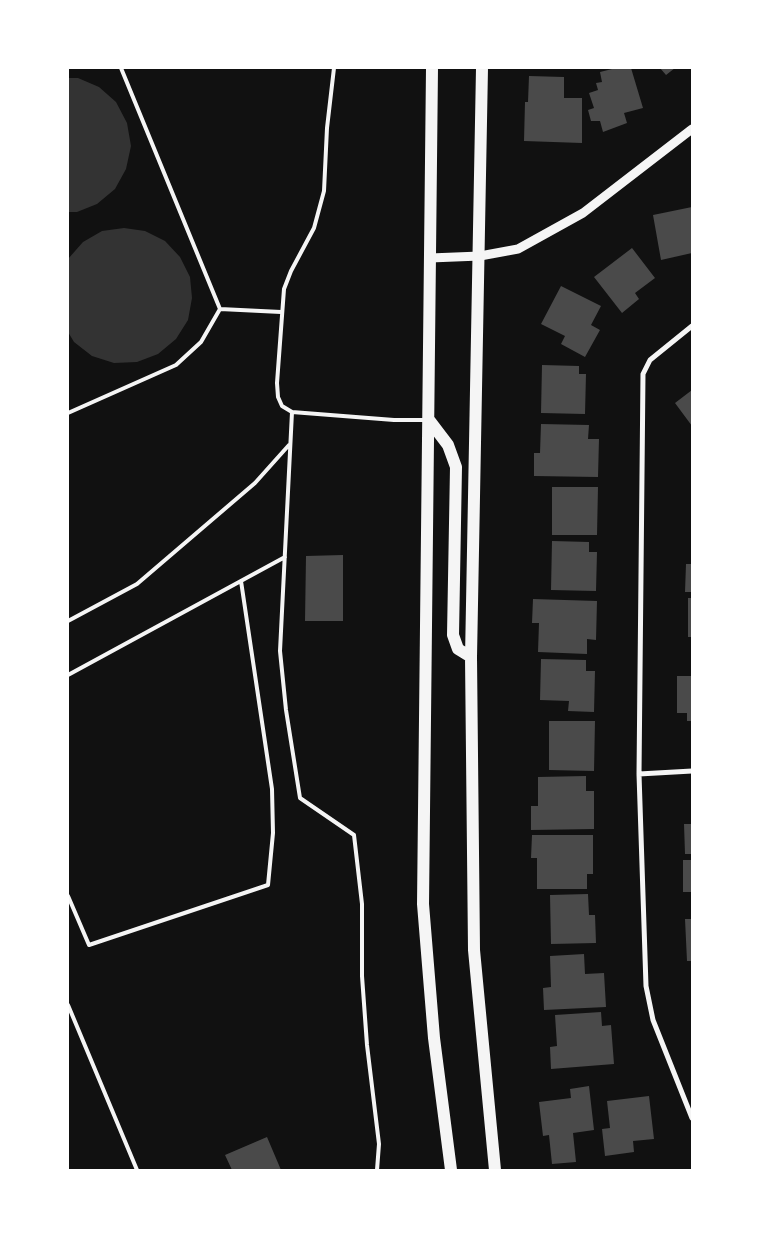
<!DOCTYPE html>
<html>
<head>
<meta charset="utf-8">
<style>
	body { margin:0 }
	#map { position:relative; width:760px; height:1238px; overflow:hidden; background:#111; font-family:Rubik,sans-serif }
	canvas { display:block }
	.frame { position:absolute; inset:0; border:69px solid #fff; pointer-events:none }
</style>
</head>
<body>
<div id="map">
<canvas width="760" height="1238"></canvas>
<div class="frame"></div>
</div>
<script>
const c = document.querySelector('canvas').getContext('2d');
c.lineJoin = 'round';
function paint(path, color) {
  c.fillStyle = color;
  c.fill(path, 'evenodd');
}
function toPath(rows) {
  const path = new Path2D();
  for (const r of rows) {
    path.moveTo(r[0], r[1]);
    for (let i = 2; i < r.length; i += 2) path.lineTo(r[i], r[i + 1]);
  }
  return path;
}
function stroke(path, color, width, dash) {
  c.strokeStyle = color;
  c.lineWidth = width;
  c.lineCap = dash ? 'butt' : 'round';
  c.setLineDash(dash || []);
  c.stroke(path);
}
paint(toPath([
	[68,78,78,78,99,87,116,102,127,123,131,146,126,169,115,189,97,204,77,212,68,212],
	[124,228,145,231,165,241,180,257,190,277,192,298,188,320,176,339,158,354,137,362,114,363,92,356,74,342,68,332,68,259,83,242,102,231]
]), '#333');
paint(toPath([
	[616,68,631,68,643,108,624,113,627,123,603,132,600,121,591,121,588,110,594,108,589,93,598,90,596,83,602,82,600,72],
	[660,68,675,68,666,75],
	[529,76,564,77,564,98,582,98,582,143,524,141,525,102,528,102],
	[692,207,692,253,661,260,653,215],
	[632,248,655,278,635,293,639,299,622,313,594,277],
	[561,286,601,306,591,325,600,330,585,357,561,344,565,336,541,324],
	[542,365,579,366,579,374,586,374,585,414,541,413],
	[692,390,692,426,675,403],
	[541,424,589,425,588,439,599,439,598,477,534,476,534,453,540,453],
	[552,487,598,487,597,535,552,535],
	[552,541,589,542,589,552,597,552,596,591,551,590],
	[343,555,343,621,305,621,306,556],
	[686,564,692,564,692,592,685,592],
	[688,598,692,598,692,637,688,637],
	[533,599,597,601,596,640,587,639,587,654,538,652,539,623,532,623],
	[541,659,586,660,586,671,595,671,594,712,568,711,569,701,540,700],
	[677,676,692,676,692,721,687,721,687,713,677,713],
	[549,721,595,721,594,771,549,770],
	[586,776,586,791,594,791,594,829,531,830,531,806,538,806,538,777],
	[684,824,692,824,692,854,685,854],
	[532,835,593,835,593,874,587,874,587,889,537,889,537,858,531,858],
	[683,860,692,860,692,892,683,892],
	[588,894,589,915,595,915,596,943,551,944,550,895],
	[685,919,692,919,692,961,687,961],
	[584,954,585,974,604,973,606,1007,544,1010,543,988,551,987,550,956],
	[601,1012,602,1026,611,1025,614,1064,551,1069,550,1047,557,1046,555,1015],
	[589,1086,594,1130,573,1133,576,1162,552,1164,549,1135,543,1136,539,1102,571,1098,570,1089],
	[649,1096,654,1139,633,1141,634,1152,605,1156,602,1129,610,1128,607,1101],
	[267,1137,281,1170,232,1170,225,1155]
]), '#4a4a4a');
stroke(toPath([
	[121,68,220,309,281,312],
	[334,68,327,128,324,191,314,228,291,271,284,289,277,383,278,397,282,406,292,412,394,420,426,420],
	[292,412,280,651,286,710,300,798,354,835,362,904,362,976,367,1045,379,1144,377,1170],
	[68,413,176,365,201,342,220,309],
	[68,621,137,584,255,483,289,445],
	[68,675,285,557],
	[68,896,89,945,268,885,273,833,272,789,241,581],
	[68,1005,137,1170]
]), '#f5f5f5', 4);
stroke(toPath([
	[692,326,650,360,643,374,639,774,646,986,653,1020,692,1118],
	[639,774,692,771]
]), '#f5f5f5', 5);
stroke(toPath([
	[430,258,480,256,518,249,583,213,692,129]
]), '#f5f5f5', 9);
stroke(toPath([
	[432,68,423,904,434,1038,451,1170],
	[482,68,471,657,474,950,495,1170],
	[429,420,448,445,456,467,453,635,458,649,471,657]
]), '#f5f5f5', 12);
</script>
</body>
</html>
